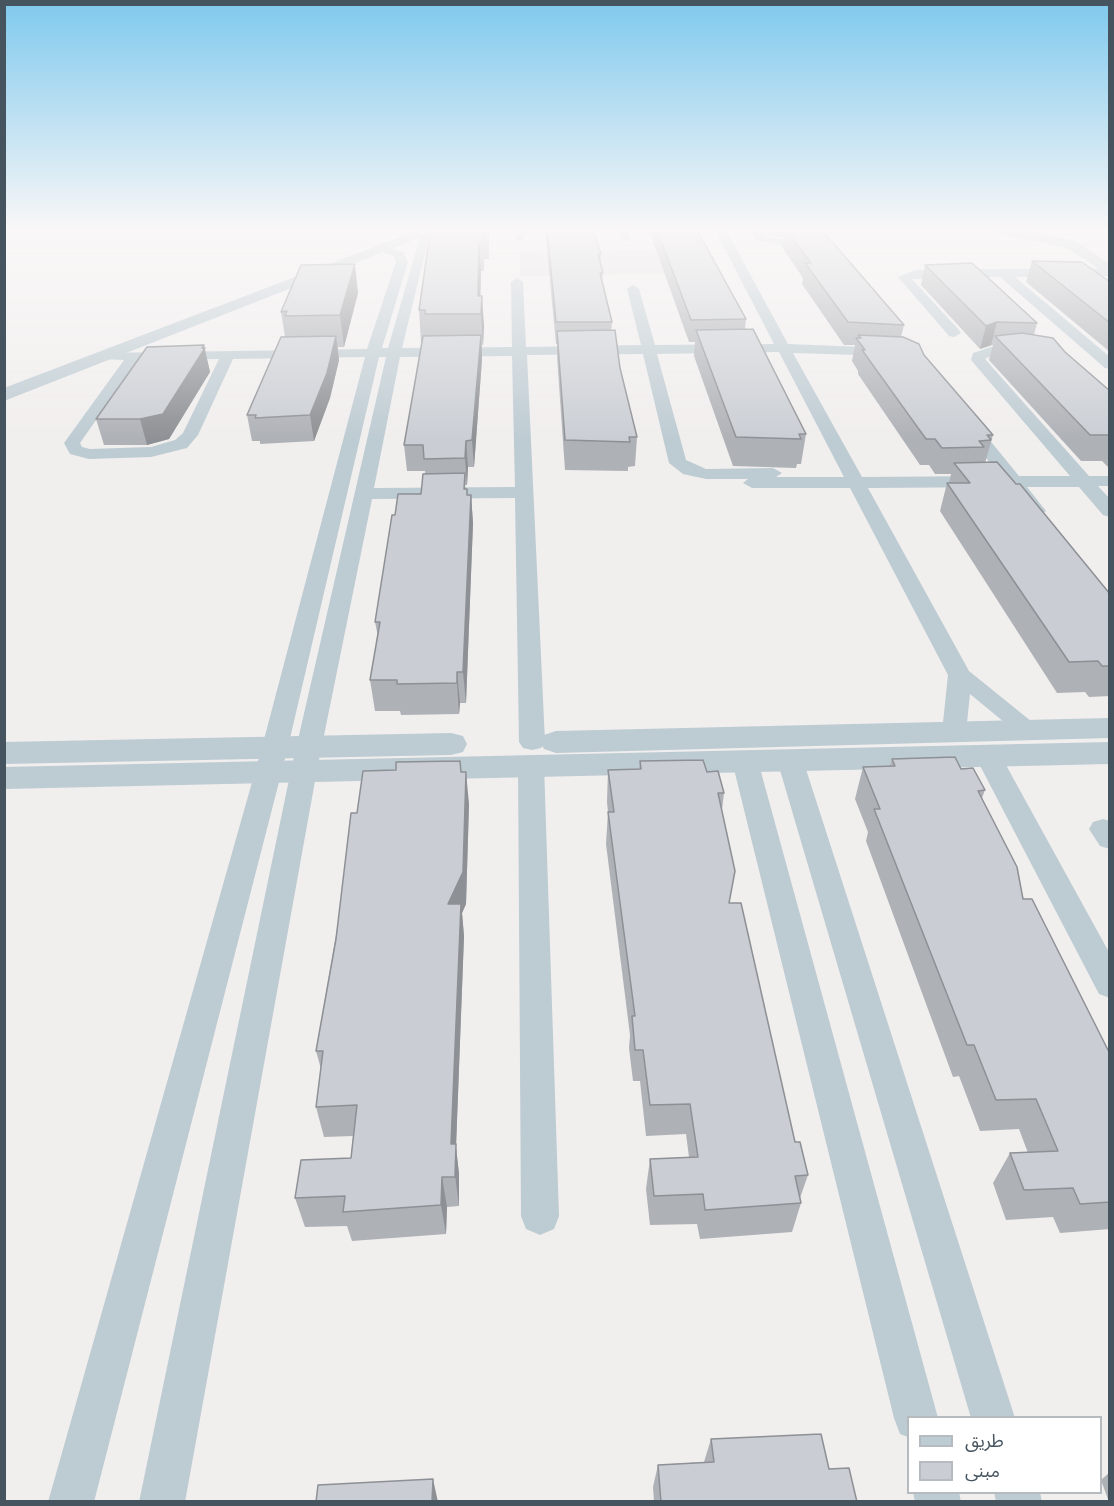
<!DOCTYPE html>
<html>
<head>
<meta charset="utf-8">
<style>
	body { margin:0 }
	#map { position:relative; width:1114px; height:1506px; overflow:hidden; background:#f1eeee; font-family:"Public Sans","Noto Sans Arabic",sans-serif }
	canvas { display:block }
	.frame { position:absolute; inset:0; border:6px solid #45545e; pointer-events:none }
	.legend { position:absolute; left:907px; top:1416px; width:195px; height:78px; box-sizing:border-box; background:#fff; border:2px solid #b5bbbf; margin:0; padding:8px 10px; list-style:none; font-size:18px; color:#45545e }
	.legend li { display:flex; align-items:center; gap:12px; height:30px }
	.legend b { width:30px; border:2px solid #b5bbbf }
</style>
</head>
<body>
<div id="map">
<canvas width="1114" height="1506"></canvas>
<div class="frame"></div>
<ul class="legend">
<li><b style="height:8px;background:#bdcbd2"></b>طريق</li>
<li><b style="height:16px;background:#caced4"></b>مبنى</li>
</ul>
</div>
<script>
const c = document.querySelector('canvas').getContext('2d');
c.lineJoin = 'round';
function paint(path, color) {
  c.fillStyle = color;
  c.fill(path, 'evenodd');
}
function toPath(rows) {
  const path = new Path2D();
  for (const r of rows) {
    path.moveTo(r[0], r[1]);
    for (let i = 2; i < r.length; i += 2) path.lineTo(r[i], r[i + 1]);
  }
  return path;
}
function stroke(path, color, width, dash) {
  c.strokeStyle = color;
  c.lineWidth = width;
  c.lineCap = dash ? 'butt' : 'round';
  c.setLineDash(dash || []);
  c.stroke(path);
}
paint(toPath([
	[657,250,666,274,520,276,519,251]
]), '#e2dfe0');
paint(toPath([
	[422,230,430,233,402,348,512,347,511,282,517,278,523,282,526,347,641,345,627,289,633,285,639,289,655,345,774,344,715,230,726,230,788,344,889,348,896,352,889,356,793,353,862,477,1000,476,960,424,968,419,974,421,1019,476,1070,476,971,360,973,353,991,347,1029,347,1029,353,993,355,985,359,1089,476,1110,476,1110,486,1098,486,1110,499,1110,517,1103,515,1079,487,1027,487,1046,511,1037,517,1030,515,1009,487,868,488,969,671,1042,730,1039,736,1030,738,1021,736,970,694,966,732,963,738,954,740,945,738,942,732,948,675,850,488,752,488,743,483,748,479,706,479,683,474,669,463,643,354,527,355,545,742,541,748,532,750,523,748,519,742,515,498,372,499,317,770,185,1502,139,1502,291,770,386,357,379,357,288,747,94,1502,48,1502,262,747,365,357,233,359,198,435,187,448,151,457,89,459,70,454,64,443,124,360,101,359,99,356,101,353,367,349,396,262,394,256,379,251,379,247,383,246,403,252,408,262,382,348,388,348,422,230],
	[779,352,844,477,776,477,782,473,773,468,706,469,686,460,657,354,779,352],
	[512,356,515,487,374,488,400,357,512,356],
	[219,359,183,433,175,440,151,447,90,449,82,447,80,443,138,360,219,359],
	[515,230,525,230,524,241,516,241,515,230],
	[618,230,629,230,630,241,622,241,618,230],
	[750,230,761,230,765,236,780,239,815,238,813,230,824,230,828,238,817,244,780,245,757,241,750,230],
	[1110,268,1110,276,1015,277,1110,357,1110,369,1105,368,1000,277,912,279,959,330,961,333,954,337,949,336,898,277,915,270,1110,268],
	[988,748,997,750,1001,756,1110,954,1110,998,1099,994,975,756,979,750,988,748],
	[745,752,754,755,758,761,938,1418,908,1418,908,1437,900,1434,894,1418,732,761,736,755,745,752],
	[790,752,799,754,803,760,1015,1418,971,1418,777,760,781,754,790,752],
	[531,756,540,759,544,765,559,1216,554,1229,540,1235,526,1229,521,1216,518,765,522,759,531,756],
	[1103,819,1110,821,1110,849,1100,846,1089,829,1093,822,1103,819],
	[913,1492,959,1492,961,1502,915,1502,913,1492],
	[994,1492,1040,1492,1042,1502,996,1502,994,1492]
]), '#bdcbd2');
paint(toPath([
	[418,230,439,230,4,401,4,388,418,230],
	[992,230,1023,230,1075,241,1110,264,1110,276,1065,247,999,234,992,230],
	[1110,718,1110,738,556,753,544,749,540,742,544,735,556,731,1110,718],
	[451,733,463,736,467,744,463,752,451,755,4,764,4,742,451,733],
	[1110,742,1110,764,4,789,4,767,1110,742]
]), '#bdcbd2');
paint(toPath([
	[435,230,489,230,489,259,484,259,484,271,481,271,480,296,484,326,483,345,482,345,482,359,474,467,468,467,467,485,465,485,467,495,471,495,473,523,466,703,460,703,459,714,401,715,400,711,375,711,370,680,378,637,375,622,395,515,421,494,425,474,425,471,407,471,404,445,422,342,421,342,419,310],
	[545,230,593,230,601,254,600,265,603,273,602,283,612,322,611,331,637,437,635,466,628,467,628,471,565,470,557,357,557,344,556,344],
	[649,230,698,230,698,232,746,319,745,329,806,434,801,464,797,464,796,468,733,466,694,356,695,342,689,342],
	[764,230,822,230,904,325,901,337,924,355,993,435,985,463,1110,594,1110,696,1089,697,1085,692,1057,693,940,511,947,483,949,483,951,474,935,474,929,465,920,465,858,374,858,371,852,361,855,345,844,345,802,284,803,278,782,247,783,237,766,234],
	[1032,261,1110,282,1110,352,1026,282],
	[925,265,1037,323,1034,335,1065,352,1110,391,1110,469,1102,461,1081,461,989,360,993,345,980,349,921,285],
	[358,293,344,347,338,347,339,360,330,398,314,441,260,444,260,441,252,441,247,415,285,337,281,312],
	[204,348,210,372,169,439,147,445,104,445,96,419],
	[892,759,961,769,985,790,982,798,1023,899,1110,1054,1110,1229,1060,1233,1053,1217,1006,1220,993,1183,1010,1153,1028,1153,1019,1129,980,1131,959,1076,953,1077,866,841,868,832,855,799,863,767,890,766],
	[640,761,707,772,724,793,722,810,730,903,795,1142,808,1175,800,1198,801,1203,792,1232,700,1239,697,1224,650,1225,646,1189,650,1159,689,1157,686,1134,646,1136,640,1081,633,1081,629,1048,630,1035,606,844,608,812,607,802,608,770,639,769],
	[461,772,469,804,466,904,462,913,464,936,456,1147,459,1174,459,1206,447,1207,446,1234,352,1241,347,1226,305,1227,295,1198,351,1158,353,1136,324,1137,316,1107,321,1069,316,1051,357,813],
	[711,1439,829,1469,857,1502,654,1502,653,1487,658,1465,704,1462],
	[1110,1472,1110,1502,1109,1502,1101,1480]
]), '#aeb1b6');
paint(toPath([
	[479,243,481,271,480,314,478,296],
	[355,264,358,293,344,347,340,315],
	[482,296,484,326,483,345,481,314],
	[997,322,991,345,980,349,986,326],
	[481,335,482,359,474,467,472,440],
	[336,336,339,360,330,398,314,441,310,415],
	[204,345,210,372,169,439,147,445,140,419,202,348],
	[466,441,468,467,467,485,465,458],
	[471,495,473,523,466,703,463,672],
	[457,672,460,703,459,714,457,683],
	[466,772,469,804,466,904,462,913,464,936,456,1147,459,1174,459,1206,451,1144,448,904],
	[442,1177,447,1207,446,1234,441,1205],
	[433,1479,438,1502,432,1502]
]), '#8d9094');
const building = toPath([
	[435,230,488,230,488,231,483,231,483,243,479,243,478,296,482,296,481,314,425,314,425,310,419,310,430,233,435,233,435,230],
	[547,230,593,230,601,254,598,254,603,273,600,273,612,322,556,322,547,230],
	[657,230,697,230,746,319,691,320,657,230],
	[786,230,822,230,904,325,848,322,805,263,811,263,786,230],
	[1032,261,1082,262,1110,282,1110,323,1032,261],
	[972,263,1037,323,997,322,986,326,925,265,972,263],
	[355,264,340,315,285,316,287,311,281,312,301,265,355,264],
	[753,329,806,434,799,434,801,439,736,437,696,330,753,329],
	[615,330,620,368,637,437,629,437,630,442,565,440,557,331,615,330],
	[1022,333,1053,338,1065,352,1110,391,1110,435,1090,435,995,336,1022,333],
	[481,335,472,440,466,441,465,458,424,459,423,445,404,445,423,336,481,335],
	[858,335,903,337,919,344,924,355,993,435,987,435,991,440,979,441,984,447,942,448,935,439,926,439,862,350,865,350,856,338,861,338,858,335],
	[336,336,327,373,310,415,255,418,256,415,247,415,281,337,336,336],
	[204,345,202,348,205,348,163,414,140,419,96,419,147,347,204,345],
	[997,462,1016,484,1020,484,1110,594,1110,666,1102,666,1098,661,1069,662,947,483,970,483,954,463,997,462],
	[465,473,464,489,467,489,467,495,471,495,463,672,457,672,457,683,397,684,397,680,370,680,380,622,375,622,392,515,395,515,398,494,421,494,423,474,465,473],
	[955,757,961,769,973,768,985,790,978,791,1017,867,1023,899,1032,899,1110,1054,1110,1202,1080,1204,1073,1188,1024,1190,1010,1153,1058,1151,1036,1099,996,1100,974,1045,967,1045,874,809,880,809,863,767,895,766,892,759,955,757],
	[703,760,707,772,718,771,724,793,718,793,735,871,729,903,741,903,795,1142,800,1142,808,1175,795,1176,801,1203,705,1210,703,1194,654,1196,650,1159,698,1157,690,1104,650,1105,643,1050,635,1050,632,1016,635,1016,608,812,614,812,608,770,641,769,640,761,703,760],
	[460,761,461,772,466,772,463,872,448,904,461,904,451,1144,456,1144,455,1177,442,1177,441,1205,343,1212,345,1196,295,1198,301,1160,351,1158,357,1105,316,1107,323,1051,316,1051,336,939,351,813,357,813,363,771,396,770,396,762,460,761],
	[821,1434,829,1469,849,1468,857,1502,661,1502,658,1465,714,1462,711,1439,821,1434],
	[433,1479,432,1502,316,1502,318,1485,433,1479]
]);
paint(building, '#caced4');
stroke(building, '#8d9094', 1.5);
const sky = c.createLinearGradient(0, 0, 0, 441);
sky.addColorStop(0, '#7fc9ed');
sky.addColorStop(0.52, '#f9f7f7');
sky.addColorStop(1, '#f9f7f700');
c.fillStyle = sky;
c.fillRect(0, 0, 1114, 441);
</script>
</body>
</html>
